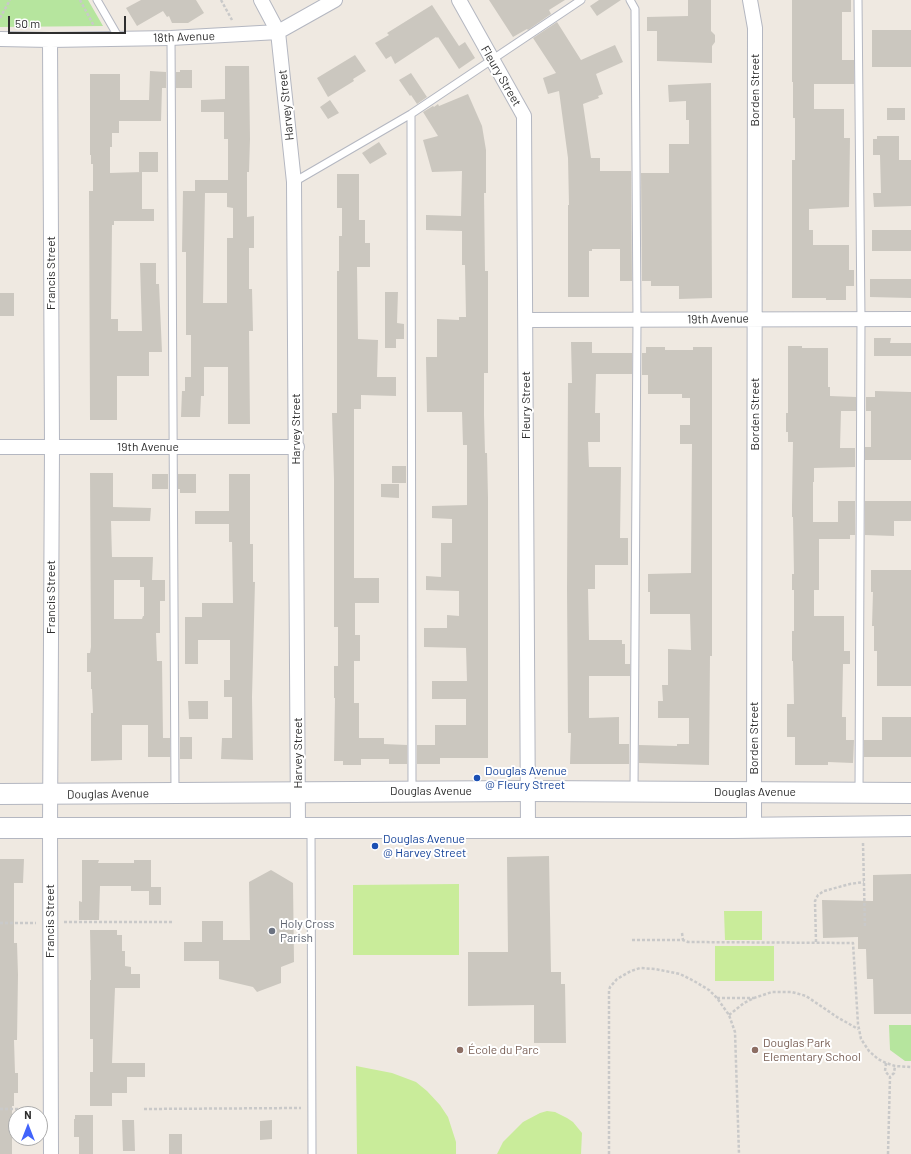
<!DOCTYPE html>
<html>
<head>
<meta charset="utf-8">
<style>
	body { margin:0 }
	#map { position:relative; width:911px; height:1154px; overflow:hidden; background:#efe9e1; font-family:Barlow,sans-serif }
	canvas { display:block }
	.north { position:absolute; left:8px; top:1106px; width:40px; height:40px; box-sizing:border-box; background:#fff; border:1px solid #ababab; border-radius:50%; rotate:0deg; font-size:11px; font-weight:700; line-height:16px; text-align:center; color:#2e2e2e }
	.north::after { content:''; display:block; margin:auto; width:14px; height:18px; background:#4264fb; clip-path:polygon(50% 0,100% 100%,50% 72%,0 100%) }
	.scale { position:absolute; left:8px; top:16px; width:118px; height:18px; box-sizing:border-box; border:2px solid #2e2e2e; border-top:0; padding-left:5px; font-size:12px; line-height:14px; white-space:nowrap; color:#2e2e2e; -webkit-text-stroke:3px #fff; paint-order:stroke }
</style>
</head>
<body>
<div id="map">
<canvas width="911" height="1154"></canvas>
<div class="north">N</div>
<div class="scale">50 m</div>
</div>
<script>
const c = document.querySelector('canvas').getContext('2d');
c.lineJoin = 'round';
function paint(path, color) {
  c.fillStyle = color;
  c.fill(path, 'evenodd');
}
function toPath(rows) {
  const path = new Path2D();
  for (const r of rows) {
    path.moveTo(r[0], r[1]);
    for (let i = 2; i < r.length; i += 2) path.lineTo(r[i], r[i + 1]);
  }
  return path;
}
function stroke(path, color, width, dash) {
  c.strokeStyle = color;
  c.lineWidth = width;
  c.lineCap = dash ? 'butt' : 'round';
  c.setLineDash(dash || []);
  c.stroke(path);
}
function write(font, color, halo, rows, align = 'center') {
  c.font = font + ' Barlow,sans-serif';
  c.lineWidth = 4;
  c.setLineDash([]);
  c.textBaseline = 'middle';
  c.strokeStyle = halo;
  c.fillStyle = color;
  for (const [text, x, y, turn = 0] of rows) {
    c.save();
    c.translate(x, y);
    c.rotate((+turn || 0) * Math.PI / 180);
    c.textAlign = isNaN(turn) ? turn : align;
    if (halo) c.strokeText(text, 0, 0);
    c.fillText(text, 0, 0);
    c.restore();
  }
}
paint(toPath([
	[0,0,88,0,103,26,0,27],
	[889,1025,911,1025,911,1061,905,1061,890,1050]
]), '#b6e59e');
paint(toPath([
	[459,884,459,955,353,955,353,885],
	[724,911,762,911,762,940,725,940],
	[715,946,774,946,774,981,715,981],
	[356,1066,392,1073,416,1082,427,1091,440,1105,448,1117,456,1142,456,1154,357,1154],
	[547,1111,555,1112,567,1118,573,1122,582,1133,581,1154,497,1154,503,1142,523,1122,540,1113]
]), '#c9ec9a');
paint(toPath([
	[141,0,196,0,204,13,188,23,172,23,169,16,167,17,163,11,137,26,126,8],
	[489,0,565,0,549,10,551,14,528,30,527,29,513,37],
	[599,0,621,0,597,16,590,6],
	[688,0,711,0,711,31,715,35,715,42,712,46,712,63,657,61,657,31,647,31,647,17,688,16],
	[792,0,851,0,851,12,842,12,842,60,854,60,854,84,814,84,814,109,844,109,844,138,850,138,849,207,809,209,809,230,813,230,813,245,849,245,849,270,854,270,854,286,846,286,846,300,826,300,826,298,792,298,792,160,795,160,795,118,793,118,793,82,792,82],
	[432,5,459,46,465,42,475,58,459,69,438,37,437,38,436,37,395,64,391,56,386,59,375,43,389,35,387,33],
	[557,22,581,60,615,45,623,62,596,74,603,94,598,96,599,98,583,104,591,158,600,158,600,171,631,171,632,281,620,281,620,249,592,249,592,251,589,251,589,297,568,297,568,205,569,205,568,158,559,91,548,94,543,78,556,73,533,38],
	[872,30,911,30,911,67,872,67],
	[355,55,366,71,353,79,354,81,328,97,317,78],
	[225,66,249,66,250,139,249,172,247,172,247,217,254,216,254,248,249,248,249,289,252,289,253,331,249,331,250,424,228,424,228,367,204,367,204,396,201,396,200,417,181,417,182,391,185,391,185,377,191,377,191,335,186,335,186,252,182,252,183,191,195,191,195,180,228,180,228,139,224,139,224,112,201,112,201,100,225,99],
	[205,193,227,193,227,207,233,208,233,238,227,238,227,303,203,303],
	[180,70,192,70,192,88,176,88,176,72,180,72],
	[150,71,166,72,166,88,162,88,161,121,119,121,119,133,112,133,112,147,110,147,110,173,142,172,142,209,154,209,154,221,114,221,114,225,112,225,111,319,118,319,118,331,142,331,140,263,156,263,156,284,159,284,162,352,149,352,149,376,117,376,117,420,90,420,89,191,93,191,93,164,91,164,91,155,90,155,90,74,120,74,120,100,149,100],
	[411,73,427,97,417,104,411,95,410,96,399,80],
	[711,83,712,298,679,299,679,286,651,286,651,281,642,281,641,173,669,173,669,144,689,144,689,120,686,120,686,101,669,102,668,85],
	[468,94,482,126,486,150,486,193,484,193,485,271,488,271,488,373,484,373,484,415,485,453,487,453,488,498,488,758,440,758,440,764,417,764,417,745,435,745,435,725,466,725,466,699,432,699,432,681,467,681,466,648,424,647,424,628,447,628,447,615,459,616,459,591,426,590,426,576,441,577,441,543,452,543,452,519,432,518,432,506,467,505,467,445,463,445,462,412,427,412,426,357,437,357,437,319,459,320,459,317,466,317,465,265,462,265,462,231,426,230,426,215,461,216,462,171,432,172,423,140,438,136,423,112,433,106,434,107,438,104,439,106],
	[330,100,339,113,328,119,320,107],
	[887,108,905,108,905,120,887,120],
	[877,136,899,136,899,160,911,160,911,206,874,207,873,193,881,193,880,155,873,155,873,139,877,139],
	[379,142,387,154,370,164,362,153],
	[139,152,158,152,158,172,139,172],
	[337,174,359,174,359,220,365,220,365,243,370,243,370,267,357,267,358,339,378,340,377,377,396,377,396,396,361,395,361,409,354,409,354,578,379,578,379,603,355,603,355,635,360,635,360,661,354,661,354,703,359,703,359,738,384,738,384,744,407,745,407,764,389,764,389,759,361,759,361,765,343,765,343,761,334,761,335,698,334,698,334,666,338,666,338,627,334,627,334,479,332,413,337,413,337,271,339,271,339,236,342,236,342,208,337,208],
	[872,230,911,230,911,251,872,251],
	[870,279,911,279,911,298,870,297],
	[385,292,398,292,397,323,404,324,404,339,396,339,396,348,385,348],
	[0,293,14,293,14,316,0,316],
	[874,338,891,338,890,343,911,343,911,356,874,356],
	[571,342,592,342,592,353,632,353,632,374,596,374,595,413,600,413,600,442,588,442,589,467,621,467,620,538,628,538,628,565,595,565,595,589,588,589,589,640,622,640,622,644,625,644,625,664,630,664,630,676,589,676,589,718,619,717,619,744,629,744,629,764,570,764,571,733,568,733,567,589,568,383,572,383],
	[788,346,802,346,802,348,828,348,828,387,830,387,830,396,856,397,856,411,841,411,840,448,855,448,855,467,814,468,814,482,813,482,813,522,838,522,838,501,855,501,855,535,850,535,850,539,819,539,819,590,814,590,814,616,844,616,844,651,850,651,850,664,843,664,842,717,846,717,846,740,854,740,853,763,828,762,828,765,795,765,795,737,787,737,787,704,794,704,793,661,792,661,792,631,794,631,794,590,792,590,792,574,794,574,793,517,792,517,792,505,793,442,788,442,788,432,786,432,786,413,788,413],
	[646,347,665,347,665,350,693,350,693,347,712,347,712,656,710,656,709,765,639,763,639,745,677,746,677,744,689,744,689,718,658,718,658,701,663,701,662,685,668,685,668,649,691,650,690,614,650,614,650,592,648,592,648,574,691,573,692,444,680,444,680,425,690,425,690,398,682,398,682,394,648,394,648,375,642,375,642,353,646,353],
	[875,391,911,392,911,460,865,460,865,447,871,447,871,411,866,411,866,397,875,397],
	[392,466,406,466,406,483,392,483],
	[90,473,113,473,113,507,151,508,150,521,111,521,112,557,153,557,152,580,165,580,165,601,160,601,160,633,156,633,157,661,162,661,163,738,170,738,170,757,148,757,148,725,122,725,122,760,91,761,91,713,93,713,92,689,91,689,91,672,87,672,87,653,90,653,91,647],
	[114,580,140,580,140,587,144,587,144,616,143,616,142,619,114,619],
	[152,474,168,474,168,489,152,489],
	[178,474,196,474,196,493,180,493,180,489,178,489],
	[229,474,250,474,250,544,253,544,253,582,255,582,252,697,253,760,221,759,222,738,232,738,232,697,224,697,224,680,230,680,230,640,198,640,198,664,185,664,185,617,202,617,202,603,233,603,232,542,229,542,229,524,195,524,195,511,229,511],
	[381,484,399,484,399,498,381,497],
	[865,501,911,501,911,521,894,521,894,536,865,535],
	[871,570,911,570,911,686,877,686,877,651,874,651,874,626,872,626,873,592,871,592],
	[188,701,208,701,208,719,189,719],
	[882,717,911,717,911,757,864,757,864,740,882,740],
	[180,737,192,737,192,759,180,759],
	[549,856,551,972,561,972,561,984,565,984,566,1043,534,1043,534,1005,468,1006,468,952,508,952,507,857],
	[0,859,24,859,23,883,14,883,14,943,17,943,18,975,17,1040,14,1040,15,1073,18,1073,18,1093,14,1093,14,1106,12,1106,12,1154,0,1154],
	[82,860,99,860,98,863,134,863,134,860,151,860,151,887,161,887,161,905,149,905,149,891,131,891,131,886,100,886,99,920,79,920,79,901,82,902],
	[271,870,293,883,294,962,281,967,281,983,257,992,253,987,219,979,219,961,184,961,184,942,202,942,202,921,223,921,223,940,250,940,249,882],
	[911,874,911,1014,874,1014,873,979,867,979,866,949,858,949,858,937,823,938,822,900,873,901,873,875],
	[90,930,117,930,117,935,122,935,122,951,125,951,125,966,131,967,131,974,140,974,140,988,115,988,112,1063,145,1063,145,1077,127,1077,127,1093,112,1093,112,1106,90,1106,90,1072,93,1072,93,1039,90,1039,90,980,91,980],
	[75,1115,93,1115,93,1154,79,1154,79,1137,74,1137,74,1119,75,1119],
	[122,1120,134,1120,135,1151,123,1151],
	[272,1120,272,1139,260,1140,260,1121],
	[169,1134,182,1134,182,1154,169,1154]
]), '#cbc7bf');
const lane = toPath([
	[97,0,119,38],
	[630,0,635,9,637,320,634,790],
	[858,0,861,319,859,792],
	[171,38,175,792],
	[411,114,412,789],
	[294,182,411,114,581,0],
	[311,828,312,1154]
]);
const street = toPath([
	[261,0,278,32,294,182,298,827],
	[459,0,524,116,528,828],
	[750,0,755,28,754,828],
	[0,39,50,40,171,38,278,32,335,0],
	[50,40,52,447,50,828,51,1154],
	[526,320,911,319],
	[0,447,297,447]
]);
const secondary = toPath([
	[0,794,528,791,911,793],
	[0,828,733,828,911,826]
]);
stroke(lane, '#b4b7c1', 9);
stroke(street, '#b4b7c1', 16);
stroke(secondary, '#b4b7c1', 22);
stroke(toPath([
	[80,0,94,26],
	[221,0,232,20],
	[0,18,10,0],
	[863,843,865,928],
	[64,922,173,922],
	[0,923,36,923],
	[682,933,683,940],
	[632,940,683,940,688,942,853,943,858,1024,861,1039,869,1051,878,1059,886,1063,895,1066,911,1067],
	[816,942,815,901,818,895,824,891,850,884,864,882],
	[717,998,754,998],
	[729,1015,744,1003,754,998,772,992,792,992,806,996,837,1017,858,1029],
	[886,1063,885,1071,890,1077],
	[0,1109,36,1109],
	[144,1109,301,1108],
	[609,1154,609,991,610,987,617,979,631,971,640,968,655,969,680,974,694,981,709,990,717,998,729,1015,735,1032,739,1154],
	[888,1154,890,1077,894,1073,895,1066]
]), '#c9c9c9', 2.5, [3, 2]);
stroke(lane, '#fff', 7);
stroke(street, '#fff', 14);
stroke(secondary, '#fff', 20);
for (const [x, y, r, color] of [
	[477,778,4,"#1a4fb4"],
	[375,846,4,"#1a4fb4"],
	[272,931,4,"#6b7280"],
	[460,1050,4,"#8d6e63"],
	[755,1050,4,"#8d6e63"]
]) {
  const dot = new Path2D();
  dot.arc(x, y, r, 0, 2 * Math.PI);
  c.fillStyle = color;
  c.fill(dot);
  stroke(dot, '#fff', 1.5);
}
write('12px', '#2e2e2e', '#fff', [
	["18th Avenue",184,37,-2],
	["Fleury Street",501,76,60],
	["Borden Street",755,90,-90],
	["Harvey Street",286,105,-96],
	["Francis Street",51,273,-90],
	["19th Avenue",718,319,-1],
	["Fleury Street",526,405,-90],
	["Borden Street",755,414,-90],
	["Harvey Street",296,429,-90],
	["19th Avenue",148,447],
	["Francis Street",51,597,-90],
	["Borden Street",754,738,-90],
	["Harvey Street",298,753,-90],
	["Douglas Avenue",431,791],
	["Douglas Avenue",755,792],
	["Douglas Avenue",108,794,-1],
	["Francis Street",50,921,-90]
]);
write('12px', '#164399', '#fff', [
	["Douglas Avenue",485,771],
	["@ Fleury Street",485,785],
	["Douglas Avenue",383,839],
	["@ Harvey Street",383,853]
], 'left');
write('12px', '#5b616d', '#fff', [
	["Holy Cross",280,924],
	["Parish",280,938]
], 'left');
write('12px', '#785e54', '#fff', [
	["Douglas Park",763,1043],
	["Elementary School",763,1057],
	["École du Parc",468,1050]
], 'left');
</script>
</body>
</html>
